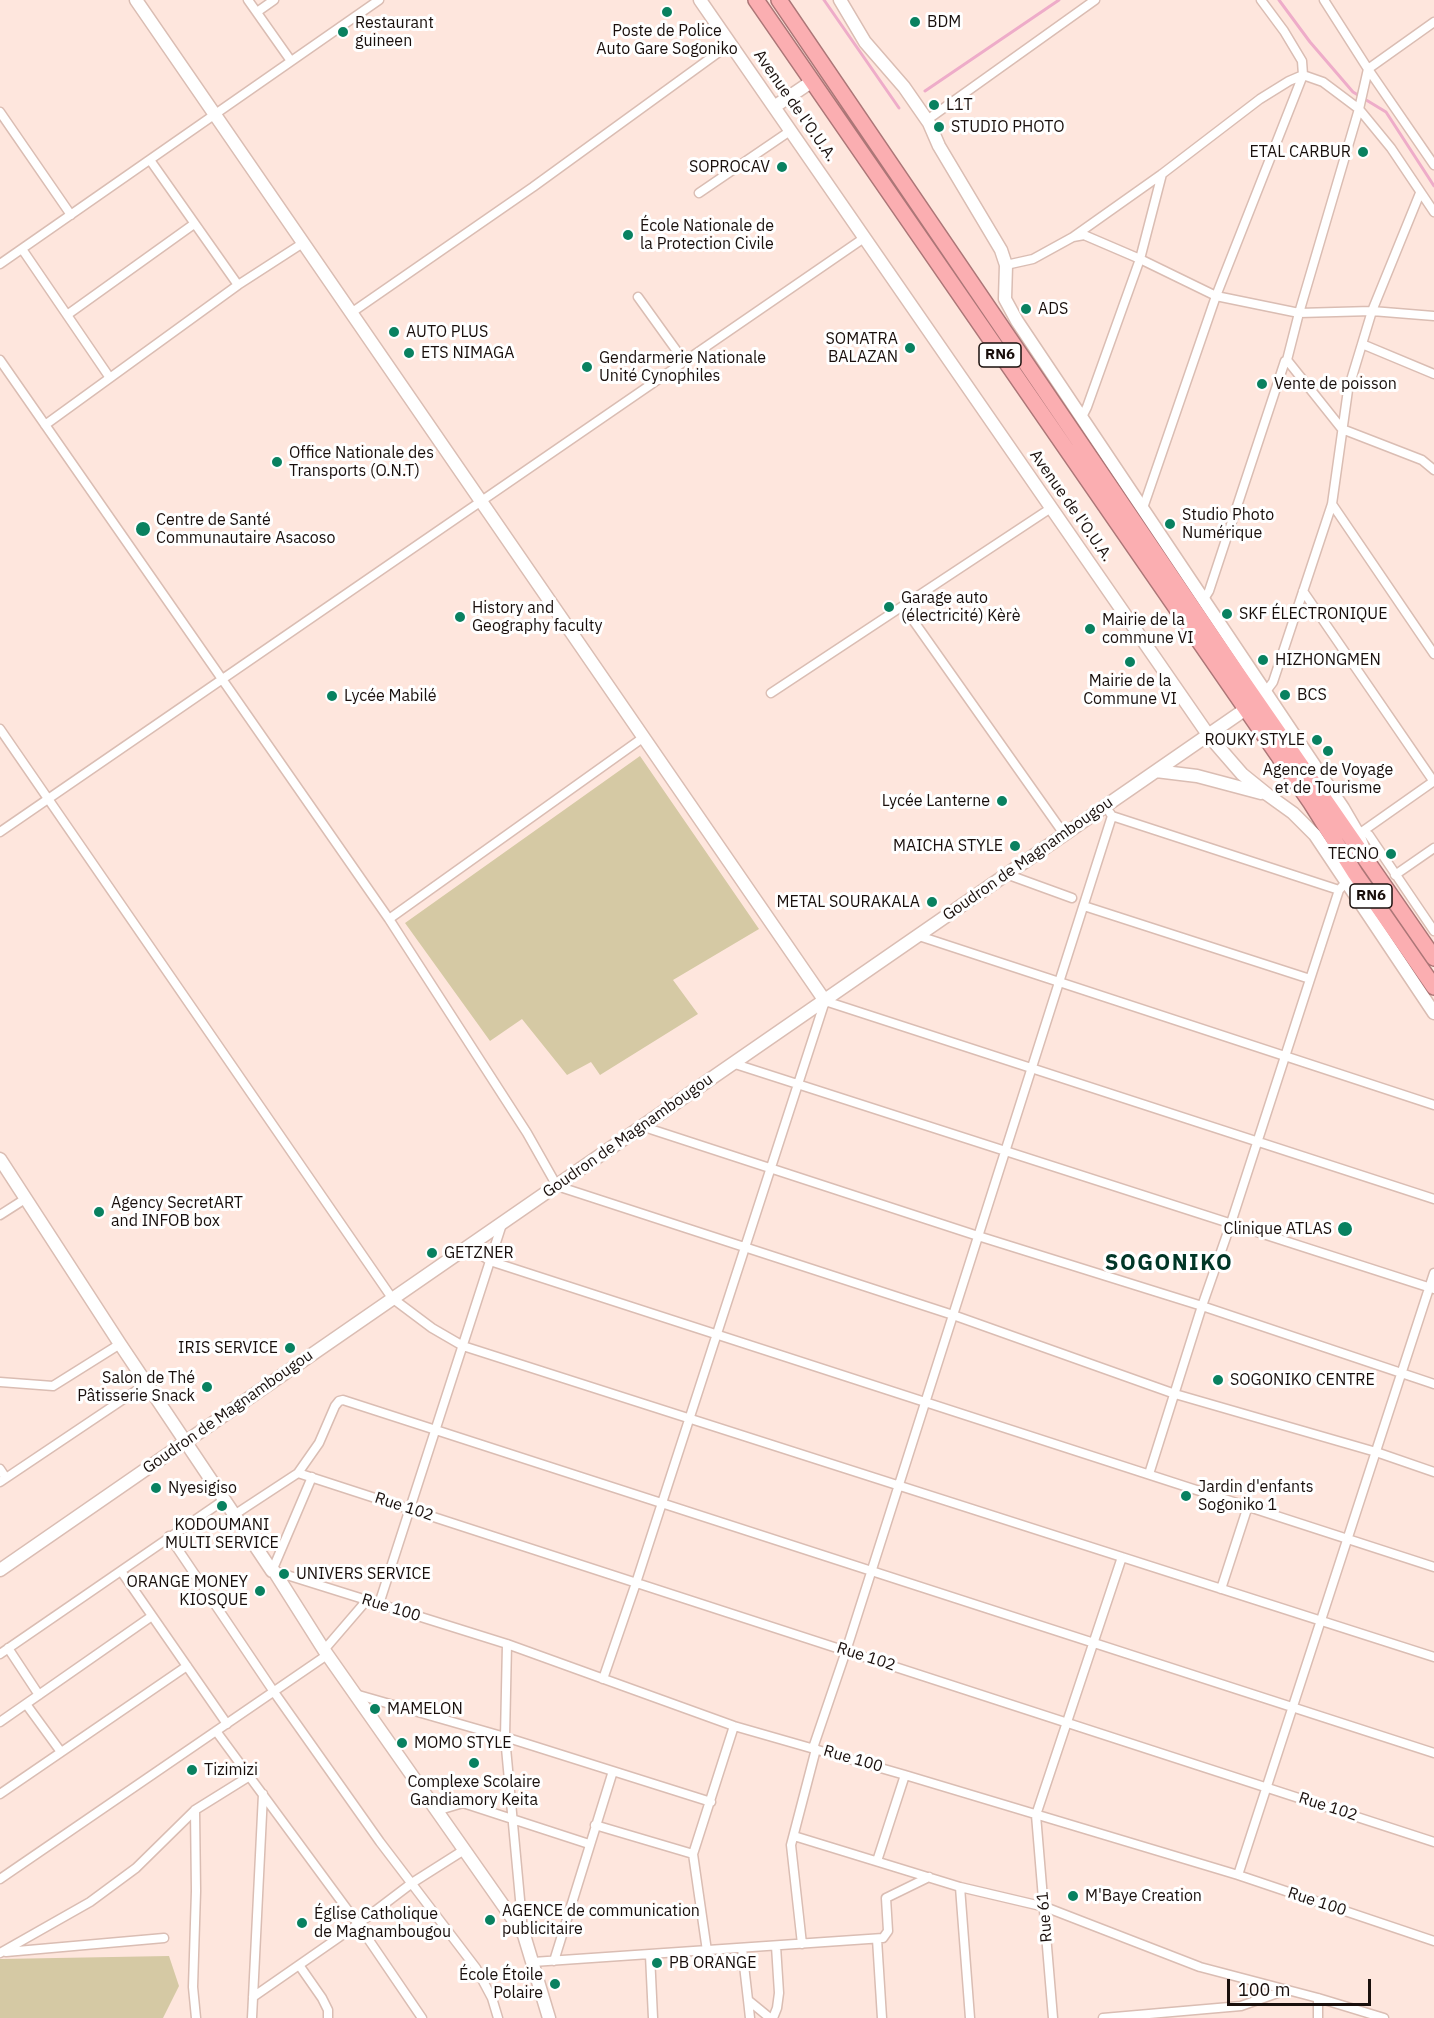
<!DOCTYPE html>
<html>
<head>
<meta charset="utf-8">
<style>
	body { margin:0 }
	#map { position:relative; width:1434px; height:2018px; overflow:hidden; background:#fee6dd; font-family:"IBM Plex Sans",sans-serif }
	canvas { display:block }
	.scale { position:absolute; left:1227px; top:1979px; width:144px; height:27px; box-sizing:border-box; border:3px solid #190f0c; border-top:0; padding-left:8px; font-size:18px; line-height:21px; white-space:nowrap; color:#190f0c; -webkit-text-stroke:4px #fff; paint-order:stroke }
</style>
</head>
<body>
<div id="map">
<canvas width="1434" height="2018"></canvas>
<div class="scale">100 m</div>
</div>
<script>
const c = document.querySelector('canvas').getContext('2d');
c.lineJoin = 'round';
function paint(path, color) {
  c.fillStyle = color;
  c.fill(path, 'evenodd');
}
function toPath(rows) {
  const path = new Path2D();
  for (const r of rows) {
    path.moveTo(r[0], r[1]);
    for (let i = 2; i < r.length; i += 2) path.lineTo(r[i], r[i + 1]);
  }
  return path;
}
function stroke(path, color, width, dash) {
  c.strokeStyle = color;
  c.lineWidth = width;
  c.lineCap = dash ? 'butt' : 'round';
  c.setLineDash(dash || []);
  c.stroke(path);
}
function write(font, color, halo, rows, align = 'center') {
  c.font = font + ' "IBM Plex Sans",sans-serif';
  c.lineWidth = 6;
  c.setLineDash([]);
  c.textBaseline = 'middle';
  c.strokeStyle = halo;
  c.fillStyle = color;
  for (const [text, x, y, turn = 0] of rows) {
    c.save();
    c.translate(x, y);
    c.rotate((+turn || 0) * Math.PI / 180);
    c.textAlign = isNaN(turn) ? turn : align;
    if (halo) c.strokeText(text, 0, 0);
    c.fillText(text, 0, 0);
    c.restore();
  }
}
paint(toPath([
	[640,756,759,929,673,980,698,1014,600,1075,591,1062,567,1075,522,1019,490,1041,405,923],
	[169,1956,179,1986,163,2018,0,2018,0,1959]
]), '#d5c9a4');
stroke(toPath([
	[824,0,899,108],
	[1279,0,1310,42,1353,92,1386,112,1434,186],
	[925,91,1059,0]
]), '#eeacc9', 3);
const street = toPath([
	[248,0,291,61],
	[1324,0,1368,69,1434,165],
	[257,12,274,0],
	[1434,22,1368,69,1359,109,1299,313,1287,360,1342,429,1422,460,1434,470],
	[0,112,71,215],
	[927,120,1095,0],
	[150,160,238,285],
	[699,193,790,131],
	[1073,237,1162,174,1260,99,1289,81,1303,75,1323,82,1359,109,1391,148,1434,212],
	[22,249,110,378],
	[0,264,379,0],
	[1006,265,1033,259,1073,237,1084,235,1140,259,1216,296,1299,313,1372,311,1434,316],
	[638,297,684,361],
	[351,313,533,187,730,44],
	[67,315,194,224],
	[1362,344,1434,374],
	[0,360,389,919,527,1133,557,1186,953,1315,1175,1394,1376,1452,1434,1472],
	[1082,417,1087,407,1140,259,1162,174],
	[45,425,238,285,303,243],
	[1332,504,1434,654],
	[1143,508,1216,296,1303,75,1302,61,1284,31,1261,0],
	[1303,591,1434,782],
	[1204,599,1209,591,1285,361,1287,360],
	[903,606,1064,834],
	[771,693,1051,508],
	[1264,694,1273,682,1332,504,1348,390,1362,344,1372,311,1420,193],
	[0,729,392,1298,432,1328,463,1346,1434,1657],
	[1110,813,1112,816,1339,890],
	[1363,831,1434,781],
	[0,832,864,238],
	[1357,832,1363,831,1369,835,1434,931],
	[1006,874,1072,898],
	[1395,875,1434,848],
	[1084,906,1310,979],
	[389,919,644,737],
	[919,936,1434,1105],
	[732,1063,1434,1289],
	[641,1126,978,1236,1202,1306,1434,1384],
	[0,1215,25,1199],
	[468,1246,490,1261,1434,1567],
	[0,1382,53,1386,120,1344],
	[0,1469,6,1478],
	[298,1473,1434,1842],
	[1149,1474,1202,1306,1231,1223,1339,890,1349,879],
	[0,1482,146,1384],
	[234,1515,298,1473,319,1443,335,1406,339,1401,343,1400,1434,1753],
	[169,1536,274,1692,380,1842,476,1968,492,1998,498,2018],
	[121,1571,227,1724],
	[272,1571,312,1477],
	[274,1571,507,1644,734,1726,905,1775,1238,1875,1434,1941],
	[1221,1589,1248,1506],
	[379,1604,502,1224],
	[507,1644,505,1737,523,1932],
	[8,1648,39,1695],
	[324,1650,367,1600],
	[0,1654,224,1500],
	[603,1679,636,1583,825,1001,1434,1199],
	[355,1694,505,1737,711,1802],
	[26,1704,61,1752],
	[0,1722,152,1616],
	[216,1731,358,1924,422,2018],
	[813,1748,846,1651,1112,816],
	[0,1794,187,1666],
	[195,1810,196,1891,193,1987,196,2018],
	[436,1811,463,1803,589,1844],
	[595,1825,693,1854],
	[794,1836,960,1887,1045,1907,1200,1967,1318,1998,1384,2018],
	[877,1861,905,1775],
	[1238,1875,1434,1273],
	[0,1879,327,1655],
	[960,1887,970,2018],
	[877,1939,882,2018],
	[802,1944,791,1845,816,1749],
	[742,1948,748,2000,770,2018],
	[707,1951,693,1854,734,1726],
	[6,1952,164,1938],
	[0,1953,90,1902,136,1868,195,1810,248,1777],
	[650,1955,653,2018],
	[554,1961,613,1771],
	[533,1962,883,1938,888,1931,886,1898,929,1877],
	[299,1965,322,1998,328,2010,328,2018],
	[253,1997,358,1924,412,1883,464,1850],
	[748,2000,750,2018],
	[252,2018,263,1794],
	[773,2018,777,2008,779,1993,776,1946],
	[1053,2018,1036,1815,1122,1557],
	[1103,2018,1241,2006,1286,1990],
	[1318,2018,1318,1998]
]);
const secondary = toPath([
	[136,0,825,1001],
	[700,0,1209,736,1242,774,1268,795,1293,813,1315,835,1434,1013],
	[840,0,865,42,904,87,929,123,939,146,1001,250,1006,265,1005,299,1017,321,1343,808,1357,832,1364,850],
	[774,107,811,82],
	[1156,771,1197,776,1261,793],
	[0,1159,120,1344,272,1571,274,1571,324,1650,524,1935,549,2018],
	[0,1570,1253,704]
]);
const highway = toPath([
	[756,0,1311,803,1355,873,1434,987],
	[779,0,1239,676,1434,958]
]);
stroke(street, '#dabdb3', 11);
stroke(secondary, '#dabdb3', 15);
stroke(highway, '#ac7677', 18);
stroke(street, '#fff', 8);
stroke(secondary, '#fff', 12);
stroke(highway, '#fbaeb1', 15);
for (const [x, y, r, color] of [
	[667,12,6,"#098160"],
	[915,22,6,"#098160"],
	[343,32,6,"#098160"],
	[934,105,6,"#098160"],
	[939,127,6,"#098160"],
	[1363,152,6,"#098160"],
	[782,167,6,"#098160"],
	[628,235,6,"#098160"],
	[1026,309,6,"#098160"],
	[394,332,6,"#098160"],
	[910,348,6,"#098160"],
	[409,353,6,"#098160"],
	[587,367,6,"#098160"],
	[1262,384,6,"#098160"],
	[277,462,6,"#098160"],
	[1170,524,6,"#098160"],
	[143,529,8,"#098160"],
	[889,607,6,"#098160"],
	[1227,614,6,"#098160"],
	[460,617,6,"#098160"],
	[1090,629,6,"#098160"],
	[1263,660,6,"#098160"],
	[1130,662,6,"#098160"],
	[1285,695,6,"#098160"],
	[332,696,6,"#098160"],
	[1317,740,6,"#098160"],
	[1328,751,6,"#098160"],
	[1002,801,6,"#098160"],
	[1015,846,6,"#098160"],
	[1391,854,6,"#098160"],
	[932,902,6,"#098160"],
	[99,1212,6,"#098160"],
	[1345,1229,8,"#098160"],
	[432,1253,6,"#098160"],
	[290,1348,6,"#098160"],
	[1218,1380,6,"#098160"],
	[207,1387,6,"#098160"],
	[156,1488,6,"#098160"],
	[1186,1496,6,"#098160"],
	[222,1506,6,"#098160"],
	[284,1574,6,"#098160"],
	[260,1591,6,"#098160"],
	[375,1709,6,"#098160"],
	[402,1743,6,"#098160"],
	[474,1763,6,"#098160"],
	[192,1770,6,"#098160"],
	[1073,1896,6,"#098160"],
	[490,1920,6,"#098160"],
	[302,1923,6,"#098160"],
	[657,1963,6,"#098160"],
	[555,1984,6,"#098160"]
]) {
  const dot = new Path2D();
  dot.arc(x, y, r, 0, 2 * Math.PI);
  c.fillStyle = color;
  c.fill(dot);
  stroke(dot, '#fff', 2);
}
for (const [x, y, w] of [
	[1000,355,42],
	[1371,896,42]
]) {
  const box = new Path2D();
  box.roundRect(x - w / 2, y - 12, w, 24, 4.5);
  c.fillStyle = '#fff';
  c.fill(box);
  stroke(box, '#190f0c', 1.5);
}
write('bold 15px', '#190f0c', null, [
	["RN6",1000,355],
	["RN6",1371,896]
]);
write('16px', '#190f0c', '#fff', [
	["BDM",927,22],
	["Restaurant",355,23],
	["guineen",355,41],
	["Poste de Police",667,31,"center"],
	["Auto Gare Sogoniko",667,49,"center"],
	["L1T",946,105],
	["STUDIO PHOTO",951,127],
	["ETAL CARBUR",1351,152,"right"],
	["SOPROCAV",770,167,"right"],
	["École Nationale de",640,226],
	["la Protection Civile",640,244],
	["ADS",1038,309],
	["AUTO PLUS",406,332],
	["SOMATRA",898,339,"right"],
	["BALAZAN",898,357,"right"],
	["ETS NIMAGA",421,353],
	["Gendarmerie Nationale",599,358],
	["Unité Cynophiles",599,376],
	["Vente de poisson",1274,384],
	["Office Nationale des",289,453],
	["Transports (O.N.T)",289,471],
	["Studio Photo",1182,515],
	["Numérique",1182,533],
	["Centre de Santé",156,520],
	["Communautaire Asacoso",156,538],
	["Garage auto",901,598],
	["(électricité) Kèrè",901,616],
	["History and",472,608],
	["Geography faculty",472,626],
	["SKF ÉLECTRONIQUE",1239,614],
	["Mairie de la",1102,620],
	["commune VI",1102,638],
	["HIZHONGMEN",1275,660],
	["Mairie de la",1130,681,"center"],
	["Commune VI",1130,699,"center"],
	["BCS",1297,695],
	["Lycée Mabilé",344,696],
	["ROUKY STYLE",1305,740,"right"],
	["Agence de Voyage",1328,770,"center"],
	["et de Tourisme",1328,788,"center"],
	["Lycée Lanterne",990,801,"right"],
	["MAICHA STYLE",1003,846,"right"],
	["TECNO",1379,854,"right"],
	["METAL SOURAKALA",920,902,"right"],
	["Agency SecretART",111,1203],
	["and INFOB box",111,1221],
	["Clinique ATLAS",1332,1229,"right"],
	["GETZNER",444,1253],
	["IRIS SERVICE",278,1348,"right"],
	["Salon de Thé",195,1378,"right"],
	["Pâtisserie Snack",195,1396,"right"],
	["SOGONIKO CENTRE",1230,1380],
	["Jardin d'enfants",1198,1487],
	["Sogoniko 1",1198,1505],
	["Nyesigiso",168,1488],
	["KODOUMANI",222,1525,"center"],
	["MULTI SERVICE",222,1543,"center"],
	["UNIVERS SERVICE",296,1574],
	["ORANGE MONEY",248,1582,"right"],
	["KIOSQUE",248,1600,"right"],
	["MAMELON",387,1709],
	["MOMO STYLE",414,1743],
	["Tizimizi",204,1770],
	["Complexe Scolaire",474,1782,"center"],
	["Gandiamory Keita",474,1800,"center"],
	["M'Baye Creation",1085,1896],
	["AGENCE de communication",502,1911],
	["publicitaire",502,1929],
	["Église Catholique",314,1914],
	["de Magnambougou",314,1932],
	["PB ORANGE",669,1963],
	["École Étoile",543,1975,"right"],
	["Polaire",543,1993,"right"]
], 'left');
write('16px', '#190f0c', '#fff', [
	["Avenue de l'O.U.A.",795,106,55],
	["Avenue de l'O.U.A.",1071,506,55],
	["Goudron de Magnambougou",1028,859,-35],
	["Goudron de Magnambougou",628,1136,-35],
	["Goudron de Magnambougou",228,1412,-35],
	["Rue 102",404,1507,18],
	["Rue 100",391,1608,17],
	["Rue 102",866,1657,18],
	["Rue 100",853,1759,16],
	["Rue 102",1328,1807,18],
	["Rue 100",1317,1902,18],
	["Rue 61",1045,1917,-95]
]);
c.letterSpacing = '1.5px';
write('bold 22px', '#013627', '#fff', [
	["SOGONIKO",1169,1264]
]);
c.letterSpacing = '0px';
</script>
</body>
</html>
